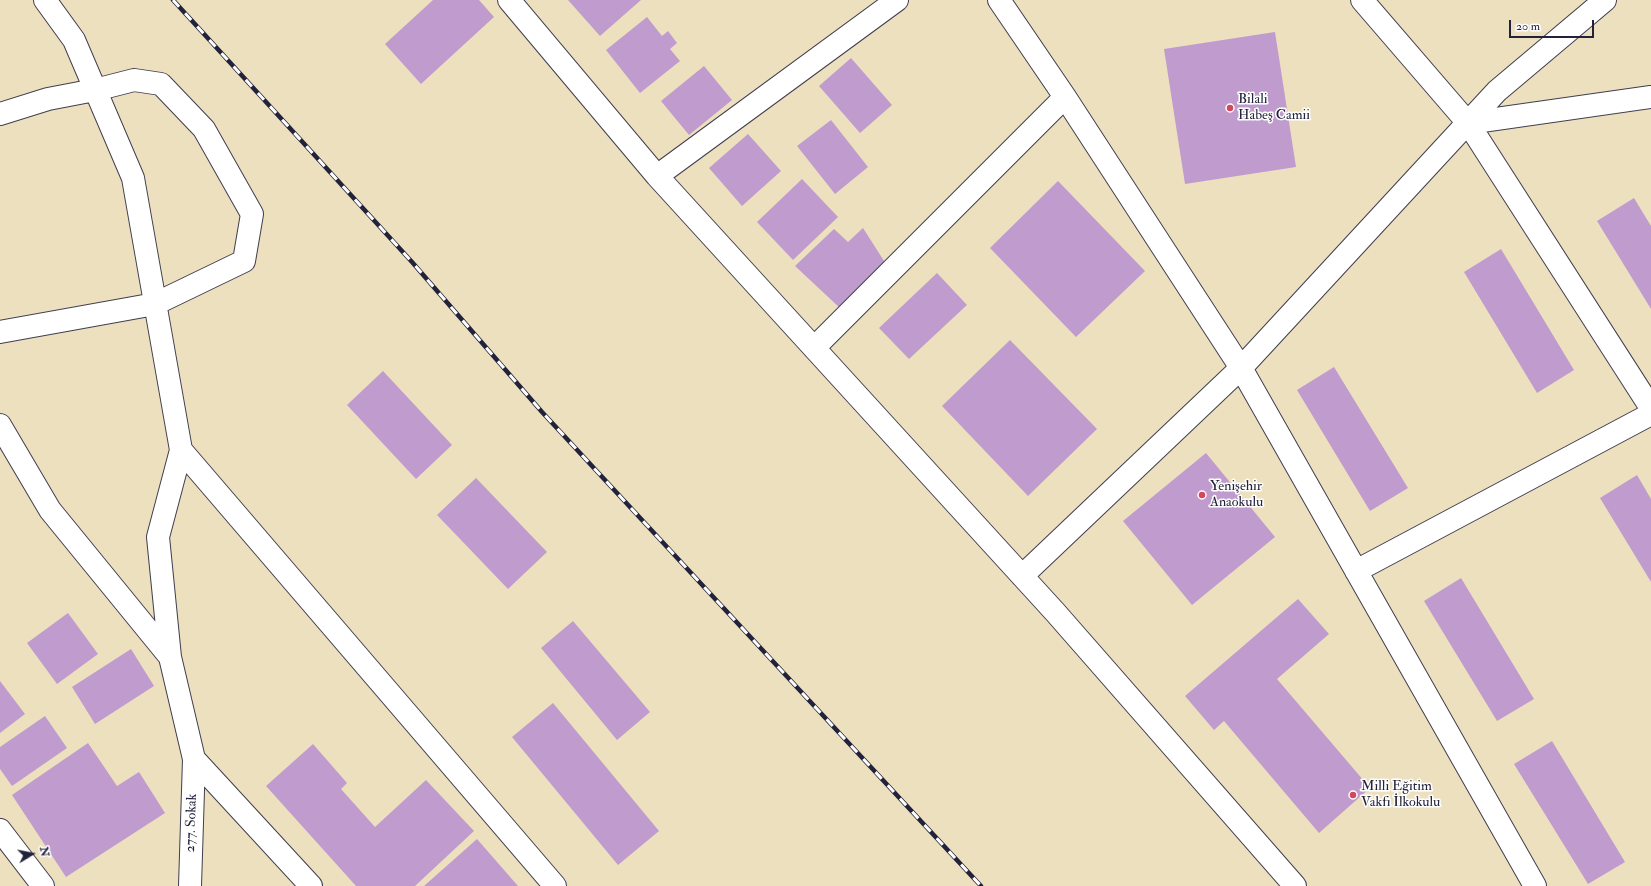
<!DOCTYPE html>
<html>
<head>
<meta charset="utf-8">
<style>
	body { margin:0 }
	#map { position:relative; width:1651px; height:886px; overflow:hidden; background:#ede0be; font-family:"IM FELL Double Pica",serif }
	canvas { display:block }
	.north { position:absolute; left:12px; top:834px; width:40px; height:40px; -webkit-text-stroke:3px #fff; paint-order:stroke; rotate:80deg; font-size:11px; font-weight:700; line-height:16px; text-align:center; color:#22223b }
	.north::after { content:''; display:block; margin:auto; width:14px; height:18px; background:#22223b; clip-path:polygon(50% 0,100% 100%,50% 72%,0 100%) }
	.scale { position:absolute; left:1509px; top:20px; width:85px; height:18px; box-sizing:border-box; border:2px solid #22223b; border-top:0; padding-left:5px; font-size:12px; line-height:14px; white-space:nowrap; color:#22223b; -webkit-text-stroke:3px #fff; paint-order:stroke }
</style>
</head>
<body>
<div id="map">
<canvas width="1651" height="886"></canvas>
<div class="north">N</div>
<div class="scale">20 m</div>
</div>
<script>
const c = document.querySelector('canvas').getContext('2d');
c.lineJoin = 'round';
function paint(path, color) {
  c.fillStyle = color;
  c.fill(path, 'evenodd');
}
function toPath(rows) {
  const path = new Path2D();
  for (const r of rows) {
    path.moveTo(r[0], r[1]);
    for (let i = 2; i < r.length; i += 2) path.lineTo(r[i], r[i + 1]);
  }
  return path;
}
function stroke(path, color, width, dash) {
  c.strokeStyle = color;
  c.lineWidth = width;
  c.lineCap = dash ? 'butt' : 'round';
  c.setLineDash(dash || []);
  c.stroke(path);
}
function write(font, color, halo, rows, align = 'center') {
  c.font = font + ' "IM FELL Double Pica",serif';
  c.lineWidth = 3;
  c.setLineDash([]);
  c.textBaseline = 'middle';
  c.strokeStyle = halo;
  c.fillStyle = color;
  for (const [text, x, y, turn = 0] of rows) {
    c.save();
    c.translate(x, y);
    c.rotate((+turn || 0) * Math.PI / 180);
    c.textAlign = isNaN(turn) ? turn : align;
    if (halo) c.strokeText(text, 0, 0);
    c.fillText(text, 0, 0);
    c.restore();
  }
}
paint(toPath([
	[433,0,479,0,494,17,421,84,385,44],
	[568,0,641,0,600,36],
	[647,17,662,36,668,31,677,43,670,49,680,61,640,93,606,50],
	[1275,32,1296,167,1185,184,1164,49],
	[851,58,892,105,860,133,819,86],
	[704,66,732,100,689,135,661,101],
	[831,120,868,167,835,194,797,146],
	[748,134,781,171,742,206,709,168],
	[802,179,838,217,793,260,757,222],
	[1058,181,1145,271,1076,337,990,248],
	[1634,198,1651,226,1651,309,1597,221],
	[863,228,886,264,841,309,795,266,834,229,848,242],
	[1501,249,1574,370,1537,393,1464,272],
	[937,273,967,305,909,359,879,328],
	[1010,340,1097,429,1028,496,942,406],
	[1334,367,1408,488,1370,511,1297,390],
	[383,371,452,445,416,479,347,405],
	[1206,453,1275,537,1192,605,1123,521],
	[1637,475,1651,499,1651,582,1600,498],
	[476,478,547,552,508,589,437,515],
	[1461,578,1534,699,1497,721,1424,601],
	[1298,599,1329,634,1277,679,1370,788,1319,833,1224,721,1214,730,1185,696],
	[68,613,98,654,57,684,27,643],
	[573,621,650,712,617,740,541,648],
	[131,649,154,686,95,724,72,687],
	[0,681,25,714,0,733],
	[553,703,659,831,618,865,512,737],
	[45,716,67,748,12,786,0,769,0,747],
	[1552,741,1625,862,1588,884,1514,764],
	[88,743,117,786,139,772,165,813,66,877,12,795],
	[313,744,347,783,341,789,375,827,426,780,474,831,415,886,356,886,266,786],
	[477,839,518,886,424,886]
]), '#c09bce');
const minor = toPath([
	[45,0,74,40,133,178,181,450,158,537,170,657,194,759,311,886],
	[509,0,657,176,1055,612,1295,886],
	[999,0,1065,97,1241,368,1535,886],
	[1362,0,1468,123,1651,408],
	[0,114,48,99,95,90,134,80,161,84,204,129,252,214,244,261,155,304,0,332],
	[1468,123,1651,97],
	[657,176,897,0],
	[814,348,1065,97],
	[0,425,50,510,170,657],
	[181,450,555,886],
	[1356,571,1651,414],
	[1022,576,1241,368,1497,91,1605,0],
	[190,886,194,759]
]);
const major = toPath([
	[0,830,43,886]
]);
stroke(minor, '#403e4f', 24);
stroke(major, '#403e4f', 24);
stroke(minor, '#fff', 22);
stroke(major, '#fff', 22);
const rail = toPath([
	[173,0,412,262,542,412,981,886]
]);
stroke(rail, '#22223b', 4.5);
stroke(rail, '#fff', 3, [9]);
for (const [x, y, r, color] of [
	[1230,108,4,"#d1495b"],
	[1202,495,4,"#d1495b"],
	[1353,795,4,"#d1495b"]
]) {
  const dot = new Path2D();
  dot.arc(x, y, r, 0, 2 * Math.PI);
  c.fillStyle = color;
  c.fill(dot);
  stroke(dot, '#fff', 1.5);
}
write('14px', '#22223b', '#fff', [
	["Bilali",1238,100],
	["Habeş Camii",1238,116],
	["Yenişehir",1210,487],
	["Anaokulu",1210,503],
	["Milli Eğitim",1361,787],
	["Vakfı İlkokulu",1361,803]
], 'left');
write('14px', '#22223b', '#fff', [
	["277. Sokak",192,823,-88]
]);
</script>
</body>
</html>
